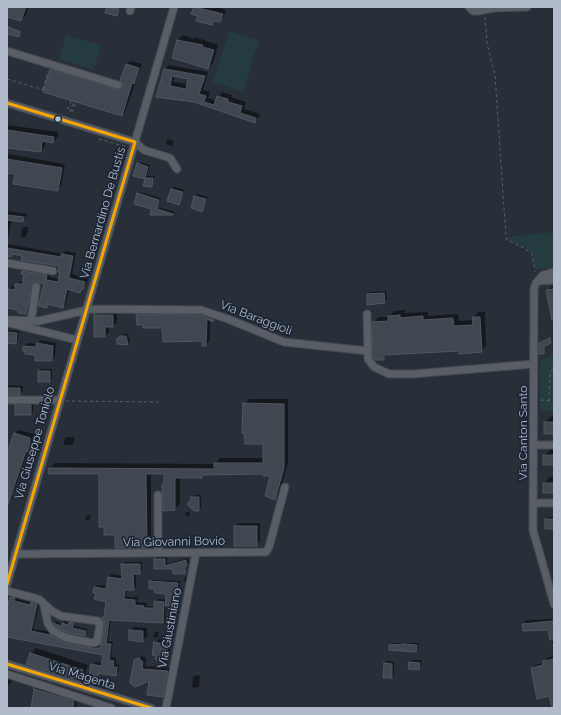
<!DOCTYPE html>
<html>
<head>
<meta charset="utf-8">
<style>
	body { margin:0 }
	#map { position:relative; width:561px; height:715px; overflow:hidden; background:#282f39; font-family:Raleway,sans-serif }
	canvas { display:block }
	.frame { position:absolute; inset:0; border:8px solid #b1bbcb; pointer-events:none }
</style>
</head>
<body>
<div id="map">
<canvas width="561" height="715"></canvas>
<div class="frame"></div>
</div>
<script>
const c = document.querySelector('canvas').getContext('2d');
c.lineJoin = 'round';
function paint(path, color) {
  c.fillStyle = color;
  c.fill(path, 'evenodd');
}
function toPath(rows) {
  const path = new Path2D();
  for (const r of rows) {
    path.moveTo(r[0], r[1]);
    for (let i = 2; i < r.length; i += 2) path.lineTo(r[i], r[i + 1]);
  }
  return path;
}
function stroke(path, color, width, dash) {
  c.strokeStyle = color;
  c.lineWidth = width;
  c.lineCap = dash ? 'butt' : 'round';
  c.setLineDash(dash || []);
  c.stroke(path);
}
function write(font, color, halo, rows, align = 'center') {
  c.font = font + ' Raleway,sans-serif';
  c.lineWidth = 3.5;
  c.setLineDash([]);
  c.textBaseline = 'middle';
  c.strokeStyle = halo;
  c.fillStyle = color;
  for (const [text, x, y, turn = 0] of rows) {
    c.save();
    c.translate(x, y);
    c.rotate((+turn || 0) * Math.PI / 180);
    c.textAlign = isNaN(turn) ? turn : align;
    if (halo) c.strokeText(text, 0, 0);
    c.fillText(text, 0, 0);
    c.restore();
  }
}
paint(toPath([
	[229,31,259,40,243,92,213,82],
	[66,35,101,45,94,70,59,59],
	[554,232,554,269,535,269,532,254,524,248,507,240,506,237],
	[554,356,554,411,540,411,540,359]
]), '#243b40');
paint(toPath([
	[9,7,28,7,26,15,21,20,7,16],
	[108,7,119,9,118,14,106,12],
	[195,7,216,7,226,10,224,17,212,24,199,15,193,13],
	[10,27,21,30,19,35,9,28],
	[183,35,194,39,195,37,218,45,213,63,208,68,178,40],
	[130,61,142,64,125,112,122,115,51,70,54,66,124,87,121,81,126,64],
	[169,65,208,72,203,90,210,92,208,98,217,101,222,92,232,95,231,97,246,102,244,109,260,114,259,117,254,121,194,102,157,96,165,70],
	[175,76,189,78,188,84,173,82],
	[7,125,58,132,58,137,53,142,45,141,45,146,40,151,7,147],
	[168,139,174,141,172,146,166,144],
	[7,154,65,164,61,186,57,190,16,173,7,172],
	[140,162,150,165,147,176,155,176,151,186,146,179,134,175],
	[174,187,185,190,179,204,172,189],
	[140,192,161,198,158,207,175,212,173,214,153,209,138,194],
	[197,194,208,197,202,211,192,208],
	[7,211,27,214,23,221,12,219,7,243],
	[25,227,28,227,27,235,24,238,21,237,22,229],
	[7,244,63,254,66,251,76,253,72,274,88,279,86,285,79,292,69,289,66,304,63,307,49,304,46,307,45,284,35,282,29,310,26,313,19,310,7,307,7,291,9,291,12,286,16,287,20,281,24,281,25,274,22,273,26,268,50,272,49,277,60,279,60,265,23,255,13,254,11,256,7,255],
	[554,284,554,323,553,323,547,291],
	[386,291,387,300,384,302,368,294,370,292],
	[405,310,405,313,428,312,428,316,458,314,459,321,473,320,473,318,478,312,485,312,486,345,481,351,460,350,388,354,383,359,373,323,379,317,389,317,394,311],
	[142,311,205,311,217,316,213,321,210,320,210,340,206,345,203,340,163,327,137,315],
	[99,312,117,312,117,322,113,326,109,326,109,332,105,336,95,316],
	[7,330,19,331,18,340,16,343,7,342],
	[123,334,128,334,130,341,128,344,118,338],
	[41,340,56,343,55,356,52,360,36,354,24,346,28,343,37,344],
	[41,369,52,369,52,379,50,381,39,371],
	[7,385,23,386,23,391,20,394,7,394],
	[249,399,288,399,288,462,280,493,275,498,271,475,264,473,205,474,201,477,180,477,180,504,175,509,163,485,165,482,165,473,151,473,151,539,158,539,158,542,153,547,116,534,100,473,49,473,50,468,55,463,215,464,220,458,264,458,264,443,244,404],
	[19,403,33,403,33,412,31,414,16,405],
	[553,415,554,434,545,433,545,423],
	[19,430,34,434,34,444,41,445,36,453,28,451,11,498,8,502,7,448,10,449,15,433],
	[66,437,74,437,74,443,71,445,64,445,64,440],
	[550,450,554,450,554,464,544,456],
	[550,477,554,477,554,492,544,483],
	[195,495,201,495,201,508,198,510,192,497],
	[186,512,190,512,189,516,185,516],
	[87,515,91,515,89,520,85,520],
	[548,517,554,517,554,528,546,520],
	[239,523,260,523,260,541,256,545,235,527],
	[158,557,167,557,167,564,188,558,189,562,184,573,174,567,155,568,155,559],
	[125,562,142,562,142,570,139,573,136,573,136,587,133,589,127,589,126,597,138,597,137,602,147,603,146,606,155,606,158,599,167,600,167,593,150,582,153,580,180,581,178,603,176,605,166,605,165,619,163,622,111,620,108,641,113,642,111,657,116,658,116,664,119,665,118,672,115,675,100,673,97,675,92,665,95,662,103,663,104,654,7,636,7,611,11,597,13,595,17,596,17,599,32,603,35,600,40,602,33,629,53,632,95,646,102,645,106,625,103,617,105,615,107,601,97,592,95,587,98,585,107,586,109,577,111,574,123,576,122,565],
	[187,576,186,581,184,582,185,577],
	[554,619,554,644,552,644,549,628,523,624,526,620],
	[56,621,62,624,65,621,70,623,75,621,74,626,87,629,87,633,85,635,57,626,55,623],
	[134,627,147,628,147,637,143,640,130,631],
	[155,632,159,632,157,638,153,637],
	[159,639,171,641,169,656,165,659,155,643],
	[393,643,419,643,418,648,416,651,390,646],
	[36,648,88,665,85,675,80,680,31,654],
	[142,656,146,658,145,666,171,668,166,693,163,696,134,661],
	[554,656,554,697,532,668,535,665,544,663,547,658],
	[412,660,422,660,421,666,419,669,410,662],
	[387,661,394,662,394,675,392,677,384,677,385,663],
	[7,669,15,671,12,681,7,686],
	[196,675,200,676,199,686,196,688,192,687,193,677],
	[39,685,77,698,76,708,32,708,35,689]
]), '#0007');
const building = toPath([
	[8,7,26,7,21,21,7,17,8,7],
	[107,7,119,9,117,16,105,13,107,7],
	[194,7,223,14,220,22,214,21,212,25,196,21,198,16,191,14,194,7],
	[8,27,20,31,19,37,7,34,8,27],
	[177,40,203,45,202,47,214,50,208,69,172,58,177,40],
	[126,64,139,68,134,84,132,83,122,116,43,92,50,69,119,90,123,86,120,81,126,64],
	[164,69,205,76,199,94,206,96,204,102,214,105,217,96,228,99,228,102,242,106,240,113,256,118,255,123,194,102,156,97,164,69],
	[172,76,188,79,186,89,170,86,172,76],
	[7,130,54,137,53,143,42,141,41,152,7,148,7,130],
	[7,159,62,168,58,191,13,184,15,174,7,173,7,159],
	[137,163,148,167,145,178,153,178,152,187,143,186,145,179,133,176,137,163],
	[171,189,183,192,179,205,167,201,171,189],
	[137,193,159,200,157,209,173,214,173,215,150,215,151,209,134,204,137,193],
	[194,196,206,199,202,212,191,208,194,196],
	[7,215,24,217,23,222,7,220,7,215],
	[7,248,61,257,61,254,73,256,69,278,85,282,83,289,81,289,80,293,67,289,63,308,47,304,47,308,38,306,44,284,33,282,26,314,18,313,18,310,7,308,8,289,15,290,15,284,22,284,24,275,21,274,22,271,47,275,46,280,58,282,60,272,58,272,59,266,21,260,22,256,12,254,11,257,7,256,7,248],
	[554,289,554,319,552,320,546,290,554,289],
	[384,293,385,303,367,305,367,294,384,293],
	[136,314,200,315,214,320,213,322,207,319,206,346,202,346,202,341,163,342,162,328,143,328,143,325,137,325,136,314],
	[94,315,113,315,113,327,105,327,105,337,94,337,94,315],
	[400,315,400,318,423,316,423,320,453,318,454,326,473,325,472,317,480,317,482,352,459,354,459,351,384,355,384,360,375,360,373,357,372,322,388,321,388,316,400,315],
	[7,332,17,333,16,344,7,343,7,332],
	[120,336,126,336,128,345,117,344,117,338,119,338,120,336],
	[550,338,551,343,544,346,544,354,539,354,539,343,550,338],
	[37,343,53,346,52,361,35,361,35,355,25,354,25,351,23,351,23,346,35,347,37,343],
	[38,371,50,371,50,382,38,382,38,371],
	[7,388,20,388,20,395,7,395,7,388],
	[243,403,284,404,284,468,275,500,265,496,270,476,263,476,263,474,202,475,202,478,175,478,175,510,163,511,162,484,164,484,164,474,146,474,147,544,153,544,153,548,115,548,115,535,104,535,104,527,99,527,99,474,48,474,49,468,214,469,214,463,263,463,263,444,245,444,244,433,242,433,243,403],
	[15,405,31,405,31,415,15,415,15,405],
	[544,422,554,422,554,434,544,434,544,422],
	[14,433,30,438,30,448,38,448,36,454,26,451,8,504,7,453,14,433],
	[543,455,554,455,554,465,543,465,543,455],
	[543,483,554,483,554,493,543,493,543,483],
	[191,497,199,497,199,511,194,511,187,504,191,500,191,497],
	[545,519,554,519,554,529,545,529,545,519],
	[234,526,257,526,257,546,234,546,234,526],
	[154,559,165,559,165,566,186,560,187,566,185,567,185,574,173,574,173,569,154,569,154,559],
	[121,564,140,564,140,574,133,574,134,590,125,590,124,599,135,600,135,605,144,606,144,608,154,608,154,601,164,602,163,623,109,620,106,644,111,644,109,660,114,661,113,667,117,667,116,676,98,673,98,676,89,675,91,664,101,666,103,655,7,637,7,607,10,597,15,598,14,601,30,605,31,602,37,604,31,631,50,635,66,643,92,648,100,648,105,625,102,617,104,617,106,602,94,599,96,593,93,593,94,587,106,589,108,577,122,579,121,564],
	[149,581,178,583,176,606,165,606,166,594,155,593,154,589,149,589,149,581],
	[553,621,554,640,550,640,548,630,523,631,522,624,553,621],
	[69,622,74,623,72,628,86,631,85,636,69,633,56,627,53,623,61,626,62,623,68,625,69,622],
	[129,630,143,631,143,642,129,640,129,630],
	[154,642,168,645,165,660,155,659,156,656,152,655,154,642],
	[404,644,417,645,416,652,389,650,389,645,404,644],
	[30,653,83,670,80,681,26,664,30,653],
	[139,658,143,662,142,669,168,671,163,697,147,695,149,681,135,687,130,683,134,660,139,658],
	[554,659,554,707,552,707,549,696,537,699,531,668,543,665,543,661,554,659],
	[409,662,420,663,419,670,408,669,409,662],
	[384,663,392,664,392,678,383,678,384,663],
	[34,689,74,701,73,708,31,708,34,689]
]);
paint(building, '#414750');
stroke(building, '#505761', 1);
const minor = toPath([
	[469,7,473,11,479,11,493,8,527,7],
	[130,11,131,7],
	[7,51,118,85],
	[7,103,135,142,144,150,170,158,177,169],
	[7,263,53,271],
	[554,272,543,275,536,283,534,289,533,530,554,604],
	[538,281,554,280],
	[367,314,368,351],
	[7,320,39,321,91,309,201,310,228,319,284,342,368,351,368,359,374,367,389,374,413,374,534,364],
	[31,321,36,287],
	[9,323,77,340],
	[7,400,59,400],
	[534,445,554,445],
	[158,495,158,553],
	[533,503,554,503],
	[15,554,266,552,269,547,285,487],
	[7,584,174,7],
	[7,591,35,598,40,600,52,611,61,616,98,621,100,624,97,642,93,643,67,638,53,631,48,624,44,605],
	[7,664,151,708],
	[7,674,111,708],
	[166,708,196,553]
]);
stroke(minor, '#454a52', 9);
stroke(toPath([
	[485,17,487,43,495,75,506,237,507,240,524,248,532,254,535,272],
	[7,79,44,90],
	[43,89,48,71],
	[71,101,68,109,73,111,76,102],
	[70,112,74,101],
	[99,139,127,147],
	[541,400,554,401],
	[66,401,158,402],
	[549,401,550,372,554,368]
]), '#5c626a', 1, [3, 3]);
stroke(minor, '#585d66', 7);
stroke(toPath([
	[7,103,135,142,7,584],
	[7,664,151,708]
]), '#f7a600', 3);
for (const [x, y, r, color] of [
	[58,119,3.5,"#b1bbcb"]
]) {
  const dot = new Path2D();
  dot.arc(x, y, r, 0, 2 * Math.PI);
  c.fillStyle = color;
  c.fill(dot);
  stroke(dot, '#1b2534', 1.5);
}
write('12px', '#b1bbcb', '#1b2534', [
	["Via Bernardino De Bustis",103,213,-74],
	["Via Baraggioli",256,318,21],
	["Via Canton Santo",523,433,-90],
	["Via Giuseppe Toniolo",35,443,-74],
	["Via Giovanni Bovio",174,542,-1],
	["Via Giustiniano",170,628,-79],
	["Via Magenta",82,676,17]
]);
</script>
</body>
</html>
